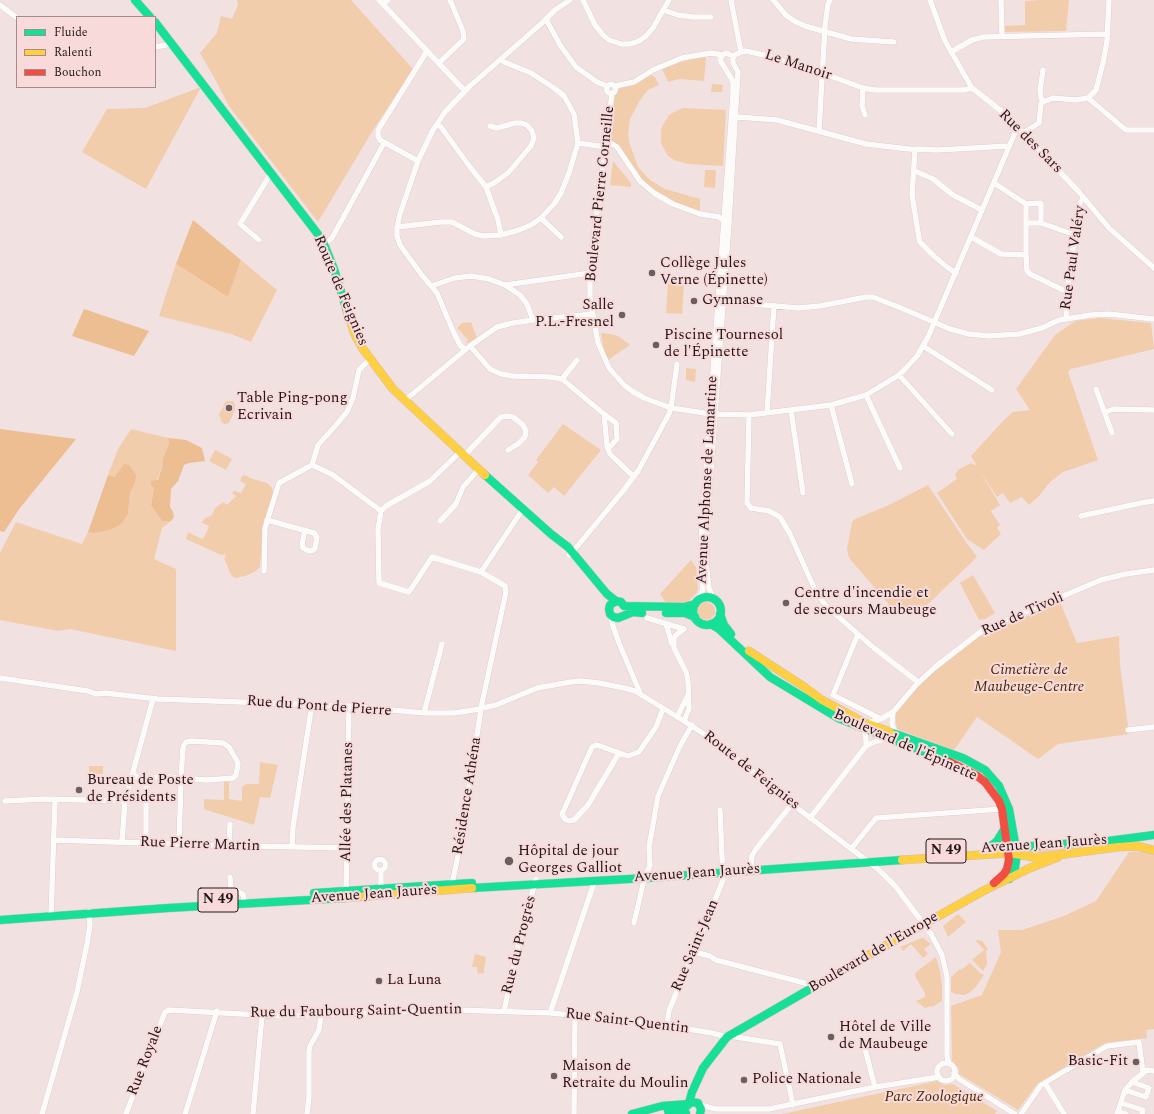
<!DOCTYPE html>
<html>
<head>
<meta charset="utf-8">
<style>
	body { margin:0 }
	#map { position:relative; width:1154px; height:1114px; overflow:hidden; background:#f2e1e1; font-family:Spectral,serif }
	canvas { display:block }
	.legend { position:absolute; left:16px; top:16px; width:140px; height:72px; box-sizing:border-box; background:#f9dada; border:1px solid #a38c8c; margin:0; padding:5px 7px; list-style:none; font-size:12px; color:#221718 }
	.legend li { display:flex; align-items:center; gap:8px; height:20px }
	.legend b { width:20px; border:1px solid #a38c8c }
</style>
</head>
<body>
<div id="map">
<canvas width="1154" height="1114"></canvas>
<ul class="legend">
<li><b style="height:5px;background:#16e098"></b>Fluide</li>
<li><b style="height:5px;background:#ffcf43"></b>Ralenti</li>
<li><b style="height:5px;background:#f24e42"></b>Bouchon</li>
</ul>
</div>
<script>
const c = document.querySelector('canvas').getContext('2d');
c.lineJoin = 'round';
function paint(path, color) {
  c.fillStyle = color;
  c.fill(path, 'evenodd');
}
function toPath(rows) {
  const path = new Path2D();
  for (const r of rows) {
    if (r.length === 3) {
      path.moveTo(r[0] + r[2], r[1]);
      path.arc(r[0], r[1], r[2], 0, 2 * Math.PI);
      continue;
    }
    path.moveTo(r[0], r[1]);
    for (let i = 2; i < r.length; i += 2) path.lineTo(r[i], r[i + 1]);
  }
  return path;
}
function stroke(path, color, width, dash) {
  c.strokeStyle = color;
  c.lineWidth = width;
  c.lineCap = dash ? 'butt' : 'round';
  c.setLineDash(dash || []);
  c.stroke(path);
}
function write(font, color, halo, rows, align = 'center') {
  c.font = font + ' Spectral,serif';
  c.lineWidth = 4;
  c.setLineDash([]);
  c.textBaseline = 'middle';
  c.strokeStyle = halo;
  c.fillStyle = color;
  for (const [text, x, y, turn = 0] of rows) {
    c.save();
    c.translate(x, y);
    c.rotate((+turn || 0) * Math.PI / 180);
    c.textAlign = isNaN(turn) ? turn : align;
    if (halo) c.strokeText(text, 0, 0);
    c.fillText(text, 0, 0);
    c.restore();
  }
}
paint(toPath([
	[237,0,351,0,413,69,370,135,318,222,229,106,216,81,200,53,217,33,221,16,232,19,238,5],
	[1040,0,1069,0,1066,31,1005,32,1004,26,1025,25,1025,1],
	[705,56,706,58,704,81,679,79,668,82,662,69,681,62],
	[651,75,655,77,659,85,648,90,640,100,630,119,628,134,629,142,638,167,650,180,665,189,700,199,700,212,671,202,641,181,608,138,615,94,620,88,630,86],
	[712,84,723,85,722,92,711,92],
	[201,87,146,189,82,152,107,109,145,108],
	[683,108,726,110,723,166,688,164,674,160,668,156,661,143,661,130,664,123,670,114],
	[613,161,631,183,631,187,610,185],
	[705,170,716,170,715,188,704,187],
	[241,260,277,290,251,342,231,334,159,316,176,264,228,297],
	[668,283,684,284,682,314,666,313],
	[1099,318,1151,323,1154,349,1071,369,1068,372,1098,460,1063,472,1050,482,1039,496,1029,505,1022,497,1010,503,1003,493,997,497,980,471,1000,505,991,511,1000,525,997,528,1001,534,984,550,967,539,937,493,957,479,955,475,958,470,971,463,977,466,971,456,1005,419,1013,412,1030,410,1016,389,1055,335,1075,321],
	[471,322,477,338,468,343,466,342,468,340,457,328,462,323],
	[601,333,611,334,618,336,630,345,608,360,603,346],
	[686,368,696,369,695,382,686,380],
	[226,401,233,401,235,404,235,410,229,423,224,424,221,421,219,414,223,408,224,404],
	[563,424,601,450,564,496,554,487,548,493,528,475,538,462,536,460],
	[131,429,168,438,169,444,163,458,163,464,154,488,151,505,162,521,171,521,162,528,154,559,176,569,176,651,70,629,58,631,0,620,0,553,16,522,82,544,88,532,93,533,128,514,130,493,135,482,108,475,118,449],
	[215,450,232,459,226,470,209,461],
	[245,475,250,478,267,483,272,488,273,494,263,524,260,567,256,571,245,576,235,578,231,575,224,558,226,557,225,554,221,555,186,539,188,532,202,539,205,536,209,526,202,523,204,519,212,515,215,508,223,502,227,505,236,496,232,493,234,491,241,493,246,484,240,481,242,476],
	[928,485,966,542,977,557,924,608,909,614,899,613,891,607,849,558,847,549,852,522,855,519,887,506],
	[691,560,696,567,698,588,697,592,688,602,670,605,666,603,660,594],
	[973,575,995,613,985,619,979,620,960,583],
	[706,611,9],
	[1060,602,1077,643,1119,636,1120,665,1129,734,1058,744,1038,759,977,717,954,750,897,729,895,715,922,681,978,637],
	[260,762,278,765,270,798,260,797,254,825,204,809,204,799,224,800,224,782,229,782,229,799,242,801,242,787,246,784,259,784],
	[89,766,103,766,103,774,89,774],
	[1089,846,1050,853,1025,853,1022,850],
	[1147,851,1154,854,1154,1029,1146,1030,1147,1038,1105,1043,1037,1084,1018,1110,959,1074,959,1068,952,1061,951,1006,982,995,1001,952,998,930,1022,930,1064,916,1096,901,1129,852],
	[958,914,966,922,948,937,943,926],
	[923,938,931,944,924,949,928,954,923,958,911,944,903,951,900,947,919,939],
	[977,940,982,941,988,949,986,951,987,964,983,971,972,960,984,950,976,941],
	[475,954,486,957,484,969,484,973,478,974,477,967,472,967],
	[936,957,940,971,942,987,942,1001,932,1007,931,1006,925,1008,916,1001,925,997,925,993,915,976,916,972],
	[970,963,980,973,984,975,976,987,969,993,964,995,956,994,951,992,951,977,960,969,961,970],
	[937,1081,944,1085,953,1084,997,1111,995,1114,782,1114]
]), '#f2cdac');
paint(toPath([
	[193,220,241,260,228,297,176,264],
	[84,309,149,331,134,356,72,336],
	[0,429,76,439,20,508,4,532,0,531],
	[168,438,186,440,202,448,205,461,189,463,184,465,178,481,171,489,170,507,173,512,174,517,171,521,162,521,151,505,154,488,151,484,151,481,158,480,163,464,163,458,169,444],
	[124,464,129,465,136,475,135,482,130,493,128,514,120,525,109,530,93,533,88,532,108,475,115,477]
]), '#ecbe91');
const street = toPath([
	[379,0,465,91],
	[583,0,595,25,603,35,609,40,621,44,630,44,639,41,646,36,653,28,669,0],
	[731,0,741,52],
	[773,0,786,15,794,21,805,26,851,39,894,42],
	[930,0,945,41,972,88,1000,110,1023,133,1079,192,1109,228,1154,268],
	[1001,0,1002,36],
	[383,4,388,0],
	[0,5,17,18],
	[663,10,678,15,693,17,711,17],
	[546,19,560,45,576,67,597,82,607,86],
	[155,47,172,44],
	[951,52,972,40,984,37,1108,34],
	[733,56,741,52,746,51,768,56,822,73,863,88,875,90,964,90,972,88],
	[439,63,464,39,463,31,450,0],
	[1043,70,1040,90,1041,98,1043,102],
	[611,89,4.5],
	[615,86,634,82,653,70,682,58,711,53,722,55],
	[863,88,862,106,865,115],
	[612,93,590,267,590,298,598,343,609,368,624,385,632,391,644,398,671,408,711,414,749,415,831,405,866,395,899,375,906,368,917,356,928,337,1017,128],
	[1088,98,1126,130,1154,130],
	[738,117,777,120,866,144,909,149,938,150,1008,146],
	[437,124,441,127,470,167,486,187,498,220,501,235],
	[819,131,825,26,828,4,830,0],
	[1023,133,1039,123,1041,104,1043,102,1053,98,1076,100,1088,98,1096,90,1103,63,1107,41,1109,0],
	[606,140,617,147,640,181,654,193,673,204,700,214,719,217,725,222],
	[578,143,606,147],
	[915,149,912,195,919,238,920,242,935,257,947,267,956,273],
	[418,161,380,140,378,136,378,130,427,51],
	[913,170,933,179,953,195,982,210],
	[994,183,1026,204,1041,203,1041,223,1075,235],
	[486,187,494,183,508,173,531,146,534,138,532,131,527,125,521,123,515,123,497,128,490,126],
	[1026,204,1026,255],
	[541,218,561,237],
	[1026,223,1041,223],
	[397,227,441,222,452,222,475,234,483,236,501,235,519,230,531,225,541,218,554,204,561,193,569,173,578,143,574,114,564,96,554,88,531,73,504,62,501,59],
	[971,237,1001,254,1026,255,1027,271,1030,274,1067,292],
	[259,240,240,224,271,173],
	[324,244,332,238,384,143],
	[505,285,590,273],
	[431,286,455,278,471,276,489,279,505,285,520,295,527,304,533,320],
	[720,301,798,308,820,306,866,297,873,297,901,308,950,329,969,334,989,336,1019,334,1042,328,1059,320,1091,315,1109,314,1154,319],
	[1066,319,1067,292,1079,205,1083,198],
	[470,346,490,369,501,374,513,376,550,377,562,379,604,414,607,446,610,454,634,477],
	[923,346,992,390],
	[465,350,460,345,453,331,437,293,421,274,400,245,397,236,397,227,400,214,418,161,433,130,445,112,470,86,542,23,555,10,570,0],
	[899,375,952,434],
	[562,379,577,360],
	[1096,389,1112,433],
	[866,395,900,468],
	[404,401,470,346,497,327,513,323,533,320,593,314],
	[831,405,852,484],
	[791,410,803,493],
	[1105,412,1114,409,1154,410],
	[767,413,774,305],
	[604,414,616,423,617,439,608,449],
	[749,415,747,503,751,508,769,511,780,517,790,534,816,592,826,606,874,648,918,682],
	[464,456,501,417,507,416,513,417,523,425,526,431,525,437,518,444,508,450],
	[312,465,333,475,381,511,378,529,379,583,409,592,432,557,481,572],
	[312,465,318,445,336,425,347,412,353,398,359,370,370,359],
	[381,511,386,506,430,481,460,452],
	[1081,516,1141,503,1154,501],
	[267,520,314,533,317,537,315,548,313,550,309,551,303,548,302,544,305,530],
	[440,521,456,504,463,487,479,469],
	[569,555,575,549,623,491,638,471,669,414,671,408,677,364],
	[264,571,265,528,279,483,312,465],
	[699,599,703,589,701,554,702,525,733,94,733,82,731,78,720,60,722,55,726,53,733,56,733,63,738,72,729,223,707,525,706,563,709,588,713,598],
	[611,616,613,626,619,643,641,695],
	[647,618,684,629],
	[666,624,672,644],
	[684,629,676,635,674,638,674,648,686,672,688,681,689,709,684,721],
	[858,634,833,695,881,719],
	[0,678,88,691,96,694,105,693,158,699,349,706,424,713,454,713,474,710,496,705,537,688,571,682,581,681,599,683,624,688,635,691,684,721,715,741,792,804,878,869,896,887,931,934,942,955,947,977,947,1056,949,1064],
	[424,713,442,644],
	[677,717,688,695],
	[867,723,881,719,893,712],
	[864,729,866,739,866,746],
	[1128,730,1154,727],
	[895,734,892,723,893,712,916,685,934,668,983,630,1101,580,1126,574,1154,570],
	[619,753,588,805,574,820,568,821,565,819,562,814,563,812,592,747,596,745,600,746,628,756,639,752,656,727,663,709],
	[133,774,143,782,146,782,156,777,162,776,181,778,183,748,184,745,186,742,192,741,223,743,229,747,237,761,238,764,236,775,233,778,207,780,181,778,179,845],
	[5,801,44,799,125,801],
	[810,818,866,746,877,741,887,738],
	[53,840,203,845,347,848],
	[122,842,125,801,153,699],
	[146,843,146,782],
	[229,846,230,824],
	[292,847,293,827,312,704],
	[851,849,876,818,1002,809],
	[380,865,5.5],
	[751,865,752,856,756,849,792,804],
	[381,870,381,889],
	[230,877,231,888,243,894,244,899],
	[452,884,458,856,482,703,506,592,505,586,481,572,523,509],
	[346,894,349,706],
	[51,916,55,800],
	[634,923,643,884,650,865,649,847,658,796,680,746,692,725],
	[694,952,710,956,716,960,816,986],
	[504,1011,519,941,536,879],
	[550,1013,595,880],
	[667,1025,669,1011,683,975,687,969,723,880,720,810],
	[729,1036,780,1044,793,1105],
	[864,1045,875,1087],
	[946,1072,9],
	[954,1073,959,1079,1015,1114],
	[1045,1083,1064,1114],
	[1125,1090,1146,1097,1149,1088,1132,1082],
	[1121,1103,1143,1110,1142,1114],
	[700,1105,716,1109,769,1109,875,1087,939,1077],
	[1118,1111,1126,1114],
	[42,1114,77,992,87,944,90,925,89,911],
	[126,1114,165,1012,169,1010,278,1016,455,1010,550,1013,645,1022,712,1033,727,1037],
	[185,1114,217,1011],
	[253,1114,262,1016],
	[307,1114,309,1097,309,1051,310,1046,319,1030,321,1015],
	[574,1114,575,1015],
	[1021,1114,1041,1085,1107,1046,1139,1042,1143,1073],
	[1117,1114,1125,1090,1132,1082,1147,1070,1154,1071]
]);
const fast = toPath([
	[135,0,150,17],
	[155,22,317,233,324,244,334,269,347,311],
	[485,475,551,534,568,547,607,594,616,601,621,602,624,606,684,607,695,604],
	[707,611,14],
	[616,601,610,605,609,609,610,614,613,617,618,618,633,612,642,613],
	[666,613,685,613,695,617],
	[720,614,724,625,731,634],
	[711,624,719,629,770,677,838,718,950,762],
	[890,732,963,758,985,770,999,786,1009,809,1017,854,1015,868,1009,879],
	[1002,848,1108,841,1154,835],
	[987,849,997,841,1005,828],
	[472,888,646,878,902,860],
	[314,893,472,883],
	[0,920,168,908,344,898],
	[689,1103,692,1092,703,1068,727,1037,869,955],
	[687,1106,691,1102,698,1103,701,1109,700,1114],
	[668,1111,680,1110,686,1113],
	[632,1114,662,1106,688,1104]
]);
const slow = toPath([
	[347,311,355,335,363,349,393,389,485,475],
	[749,651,803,686,822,700,863,722,890,732],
	[902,860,1009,853,1033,857,1043,857,1118,847,1137,846,1154,850],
	[344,898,472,888],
	[869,955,983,891,1030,868,1058,857]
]);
const jam = toPath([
	[950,762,976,775,985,782,999,801,1002,809,1009,860,1007,869,1004,874,994,883]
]);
stroke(street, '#cdc0c0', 6);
stroke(fast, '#cdc0c0', 9);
stroke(slow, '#cdc0c0', 9);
stroke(jam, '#cdc0c0', 9);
stroke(street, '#fdfafa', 5.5);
stroke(fast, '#16e098', 8);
stroke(slow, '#ffcf43', 8);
stroke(jam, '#f24e42', 8);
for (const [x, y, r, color] of [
	[652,273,4,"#6b5e5e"],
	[694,301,4,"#6b5e5e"],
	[622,315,4,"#6b5e5e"],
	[656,345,4,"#6b5e5e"],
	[229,408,4,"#6b5e5e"],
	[786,603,4,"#6b5e5e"],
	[79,790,4,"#6b5e5e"],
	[509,861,5,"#6b5e5e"],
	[379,981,4,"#6b5e5e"],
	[831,1037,4,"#6b5e5e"],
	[1136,1062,4,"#6b5e5e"],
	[554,1076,4,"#6b5e5e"],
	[744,1080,4,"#6b5e5e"]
]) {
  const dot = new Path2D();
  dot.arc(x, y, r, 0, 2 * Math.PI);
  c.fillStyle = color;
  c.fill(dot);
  stroke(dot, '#f9dada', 1.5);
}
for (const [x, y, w] of [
	[946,851,40],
	[218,900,40]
]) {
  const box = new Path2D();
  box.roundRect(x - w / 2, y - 12, w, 24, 3);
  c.fillStyle = '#f9dada';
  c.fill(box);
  stroke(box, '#221718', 1);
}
write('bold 14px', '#221718', null, [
	["N 49",946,851],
	["N 49",218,900]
]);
write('15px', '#221718', '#f9dada', [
	["Le Manoir",798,66,18],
	["Rue des Sars",1030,142,45],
	["Boulevard Pierre Corneille",601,194,-84],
	["Rue Paul Valéry",1074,258,-82],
	["Route de Feignies",340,291,67],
	["Avenue Alphonse de Lamartine",708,480,-87],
	["Rue de Tivoli",1023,615,-24],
	["Rue du Pont de Pierre",319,707,4],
	["Boulevard de l'Épinette",905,746,24],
	["Route de Feignies",751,771,38],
	["Résidence Athéna",468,796,-81],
	["Allée des Platanes",348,802,-89],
	["Rue Pierre Martin",200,845,2],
	["Avenue Jean Jaurès",1044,845,-4],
	["Avenue Jean Jaurès",697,874,-4],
	["Avenue Jean Jaurès",374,895,-4],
	["Rue du Progrès",520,945,-76],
	["Rue Saint-Jean",696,946,-67],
	["Boulevard de l'Europe",874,953,-30],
	["Rue du Faubourg Saint-Quentin",356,1012,-1],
	["Rue Saint-Quentin",627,1022,7],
	["Rue Royale",146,1061,-69]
]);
write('15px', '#221718', '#f9dada', [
	["Collège Jules",660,264],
	["Verne (Épinette)",660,281],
	["Gymnase",702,301],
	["Salle",614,306,"right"],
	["P.L.-Fresnel",614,323,"right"],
	["Piscine Tournesol",664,336],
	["de l'Épinette",664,353],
	["Table Ping-pong",237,399],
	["Ecrivain",237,416],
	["Centre d'incendie et",794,594],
	["de secours Maubeuge",794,611],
	["Bureau de Poste",87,781],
	["de Présidents",87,798],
	["Hôpital de jour",518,852],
	["Georges Galliot",518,869],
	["La Luna",387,981],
	["Hôtel de Ville",839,1028],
	["de Maubeuge",839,1045],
	["Basic-Fit",1128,1062,"right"],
	["Maison de",562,1067],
	["Retraite du Moulin",562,1084],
	["Police Nationale",752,1080]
], 'left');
write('italic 15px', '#462b06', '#f9dada', [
	["Cimetière de",1029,671],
	["Maubeuge-Centre",1029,688],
	["Parc Zoologique",934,1098]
]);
</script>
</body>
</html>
